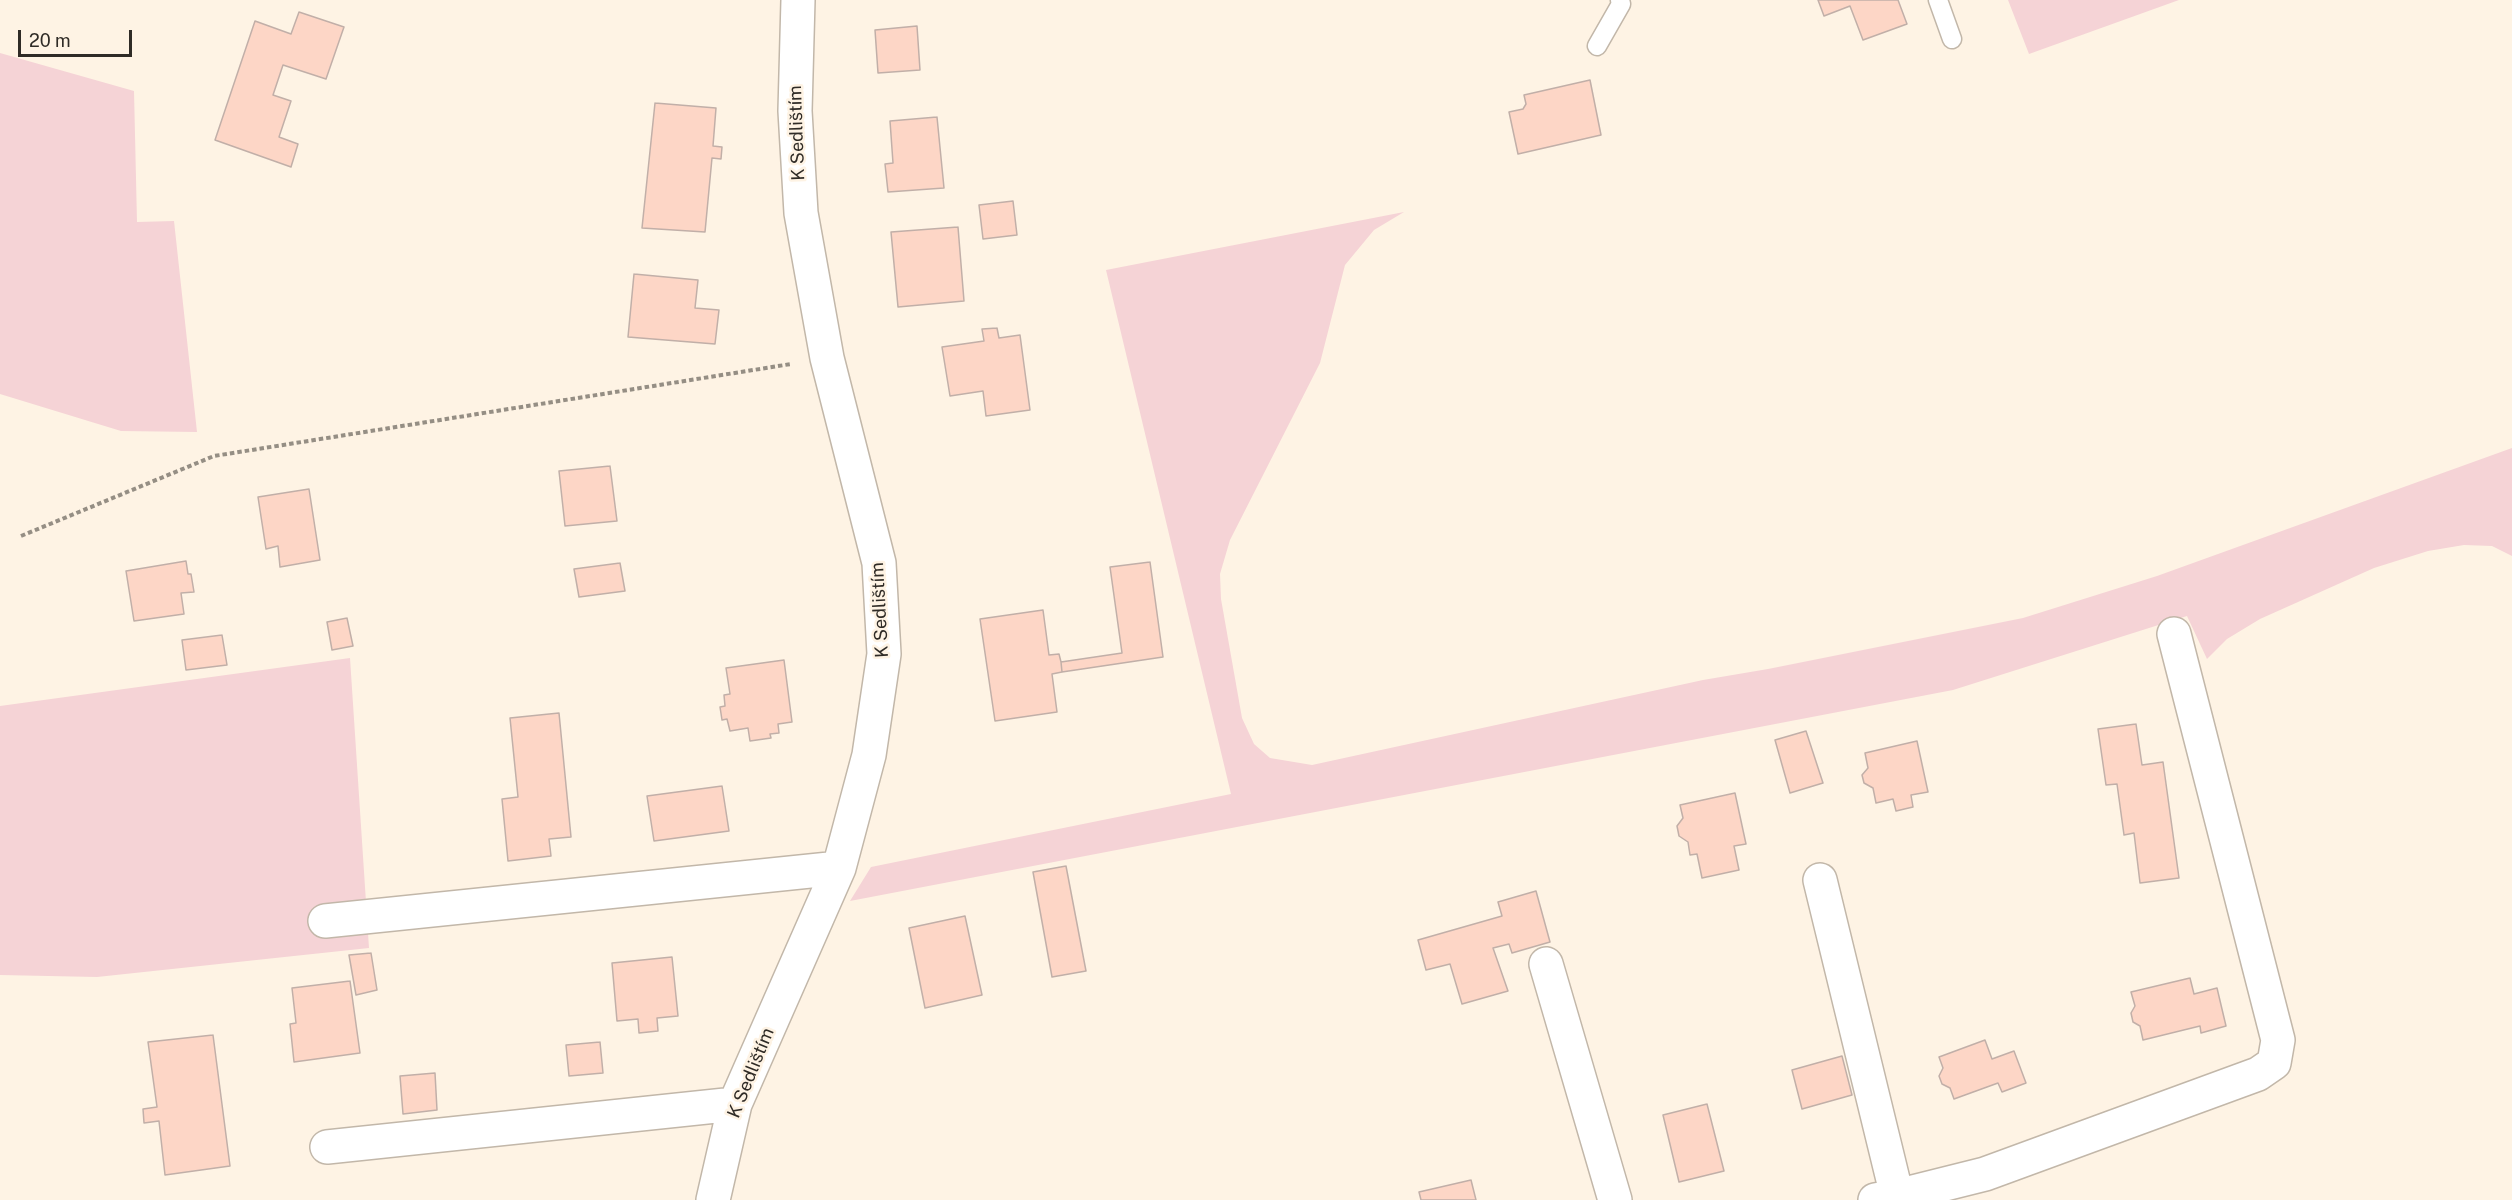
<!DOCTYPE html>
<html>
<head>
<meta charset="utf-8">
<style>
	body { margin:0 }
	#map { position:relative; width:2512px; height:1200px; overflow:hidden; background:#fef3e4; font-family:"Public Sans",sans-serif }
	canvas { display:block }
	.scale { position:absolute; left:18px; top:30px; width:114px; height:27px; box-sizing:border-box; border:3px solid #2f2b26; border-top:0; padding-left:8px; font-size:18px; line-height:21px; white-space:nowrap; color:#2f2b26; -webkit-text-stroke:4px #fef3e4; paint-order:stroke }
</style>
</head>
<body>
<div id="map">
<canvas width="2512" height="1200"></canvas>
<div class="scale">20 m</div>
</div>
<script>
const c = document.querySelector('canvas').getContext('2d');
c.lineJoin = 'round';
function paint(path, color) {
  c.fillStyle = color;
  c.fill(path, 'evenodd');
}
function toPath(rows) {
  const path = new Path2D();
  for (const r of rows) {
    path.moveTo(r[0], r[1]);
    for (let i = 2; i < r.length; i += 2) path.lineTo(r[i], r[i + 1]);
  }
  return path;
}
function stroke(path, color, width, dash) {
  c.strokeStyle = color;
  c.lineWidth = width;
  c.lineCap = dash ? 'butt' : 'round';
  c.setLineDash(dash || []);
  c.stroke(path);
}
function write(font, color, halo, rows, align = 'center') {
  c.font = font + ' "Public Sans",sans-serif';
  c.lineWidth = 5;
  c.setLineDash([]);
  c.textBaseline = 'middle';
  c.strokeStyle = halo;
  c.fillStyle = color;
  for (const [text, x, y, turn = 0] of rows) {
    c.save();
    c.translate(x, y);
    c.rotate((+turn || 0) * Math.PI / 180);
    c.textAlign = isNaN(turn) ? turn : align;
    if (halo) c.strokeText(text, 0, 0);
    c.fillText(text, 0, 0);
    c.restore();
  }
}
paint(toPath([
	[2008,0,2179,0,2029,54],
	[0,53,134,91,137,222,174,221,197,432,121,431,0,394],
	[1404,212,1374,230,1345,265,1320,363,1230,540,1220,574,1221,599,1242,718,1254,744,1270,758,1312,765,1703,680,1768,669,2023,618,2157,576,2512,448,2512,556,2492,546,2464,545,2428,551,2374,568,2260,619,2227,639,2207,659,2187,616,1953,690,850,901,871,867,1231,794,1106,270],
	[350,658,369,948,97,977,0,975,0,706]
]), '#f5d3d6');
const building = toPath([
	[1818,0,1898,0,1907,24,1863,40,1850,6,1824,16,1818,0],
	[299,12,344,27,326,79,283,65,273,95,291,101,279,137,298,144,291,167,215,140,255,21,291,34,299,12],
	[917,26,920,70,878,73,875,30,917,26],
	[1590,80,1601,135,1518,154,1509,112,1523,109,1526,104,1524,95,1590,80],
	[655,103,716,108,713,146,722,147,721,159,712,158,705,232,642,228,655,103],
	[937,117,944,188,888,192,885,164,893,163,890,121,937,117],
	[1013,201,1017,235,983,239,979,205,1013,201],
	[958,227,964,301,898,307,891,232,958,227],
	[634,274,698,280,695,308,719,310,715,344,628,337,634,274],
	[997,328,999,338,1020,335,1030,410,986,416,983,391,950,396,942,347,984,341,982,329,997,328],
	[610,466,617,521,565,526,559,471,610,466],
	[309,489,320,560,280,567,278,546,266,549,258,497,309,489],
	[186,561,188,574,191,574,194,592,181,593,184,614,134,621,126,571,186,561],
	[1150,562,1163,657,1062,672,1061,662,1122,653,1110,567,1150,562],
	[620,563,625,591,579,597,574,569,620,563],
	[1043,610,1049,655,1059,654,1061,662,1062,672,1052,674,1057,712,995,721,980,619,1043,610],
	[347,618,353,646,332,650,327,622,347,618],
	[222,635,227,665,186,670,182,640,222,635],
	[784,660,792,722,778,724,779,733,770,734,771,738,750,741,748,728,730,731,727,719,722,720,720,707,725,706,724,695,730,694,726,668,784,660],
	[559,713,571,837,549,839,551,856,508,861,502,799,518,797,510,718,559,713],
	[2136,724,2142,765,2163,762,2179,878,2140,883,2134,833,2124,835,2117,784,2106,785,2098,729,2136,724],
	[1806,731,1823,783,1790,793,1775,740,1806,731],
	[1917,741,1928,792,1911,795,1913,807,1896,811,1893,799,1876,803,1873,788,1864,783,1862,775,1868,768,1865,753,1917,741],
	[722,786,729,831,654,841,647,796,722,786],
	[1735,793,1746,844,1734,846,1739,870,1702,878,1697,854,1690,855,1688,842,1679,836,1677,826,1683,818,1680,805,1735,793],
	[1066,866,1086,971,1052,977,1033,872,1066,866],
	[1536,891,1550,942,1512,953,1509,944,1493,948,1508,991,1462,1004,1450,964,1426,970,1418,940,1502,916,1498,902,1536,891],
	[965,916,982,995,925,1008,909,928,965,916],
	[371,953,377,990,356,995,349,955,371,953],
	[672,957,678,1016,657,1018,658,1031,639,1033,638,1019,617,1021,612,963,672,957],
	[2190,978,2194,994,2217,988,2226,1026,2201,1033,2200,1026,2143,1040,2140,1026,2133,1022,2131,1013,2135,1006,2131,992,2190,978],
	[350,981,360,1053,294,1062,290,1024,296,1023,292,988,350,981],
	[213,1035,230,1166,165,1175,159,1121,144,1123,143,1109,157,1107,148,1042,213,1035],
	[1985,1040,1992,1059,2014,1051,2026,1083,2002,1092,1998,1083,1954,1099,1950,1088,1942,1084,1939,1076,1943,1068,1939,1057,1985,1040],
	[600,1042,603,1073,569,1076,566,1045,600,1042],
	[1842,1056,1852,1095,1802,1109,1792,1070,1842,1056],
	[435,1073,437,1110,403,1114,400,1076,435,1073],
	[1707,1104,1724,1171,1679,1182,1663,1115,1707,1104],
	[1471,1180,1476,1200,1421,1200,1419,1192,1471,1180]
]);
paint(building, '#fdd6c6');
stroke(building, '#c1afa8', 1.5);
const lane = toPath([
	[1938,0,1952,39],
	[1597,46,1621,4,1620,0]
]);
const street = toPath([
	[1820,880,1897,1196,1875,1200],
	[325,921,839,868],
	[1546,964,1615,1200],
	[327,1147,735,1104],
	[1897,1196,1985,1174,2258,1074,2274,1063,2278,1040,2174,634],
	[713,1200,735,1104,839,868,869,755,884,654,879,563,827,358,801,213,795,111,798,0]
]);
stroke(lane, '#c2b7a9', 21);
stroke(street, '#c2b7a9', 36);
stroke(toPath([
	[21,536,214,456,791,364]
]), '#958e84', 4, [4.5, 3]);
stroke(lane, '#fff', 18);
stroke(street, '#fff', 33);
write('18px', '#2f2b26', '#fef3e4', [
	["K Sedlištím",797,133,-92],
	["K Sedlištím",880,610,-93],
	["K Sedlištím",751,1073,-68]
]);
</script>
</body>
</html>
